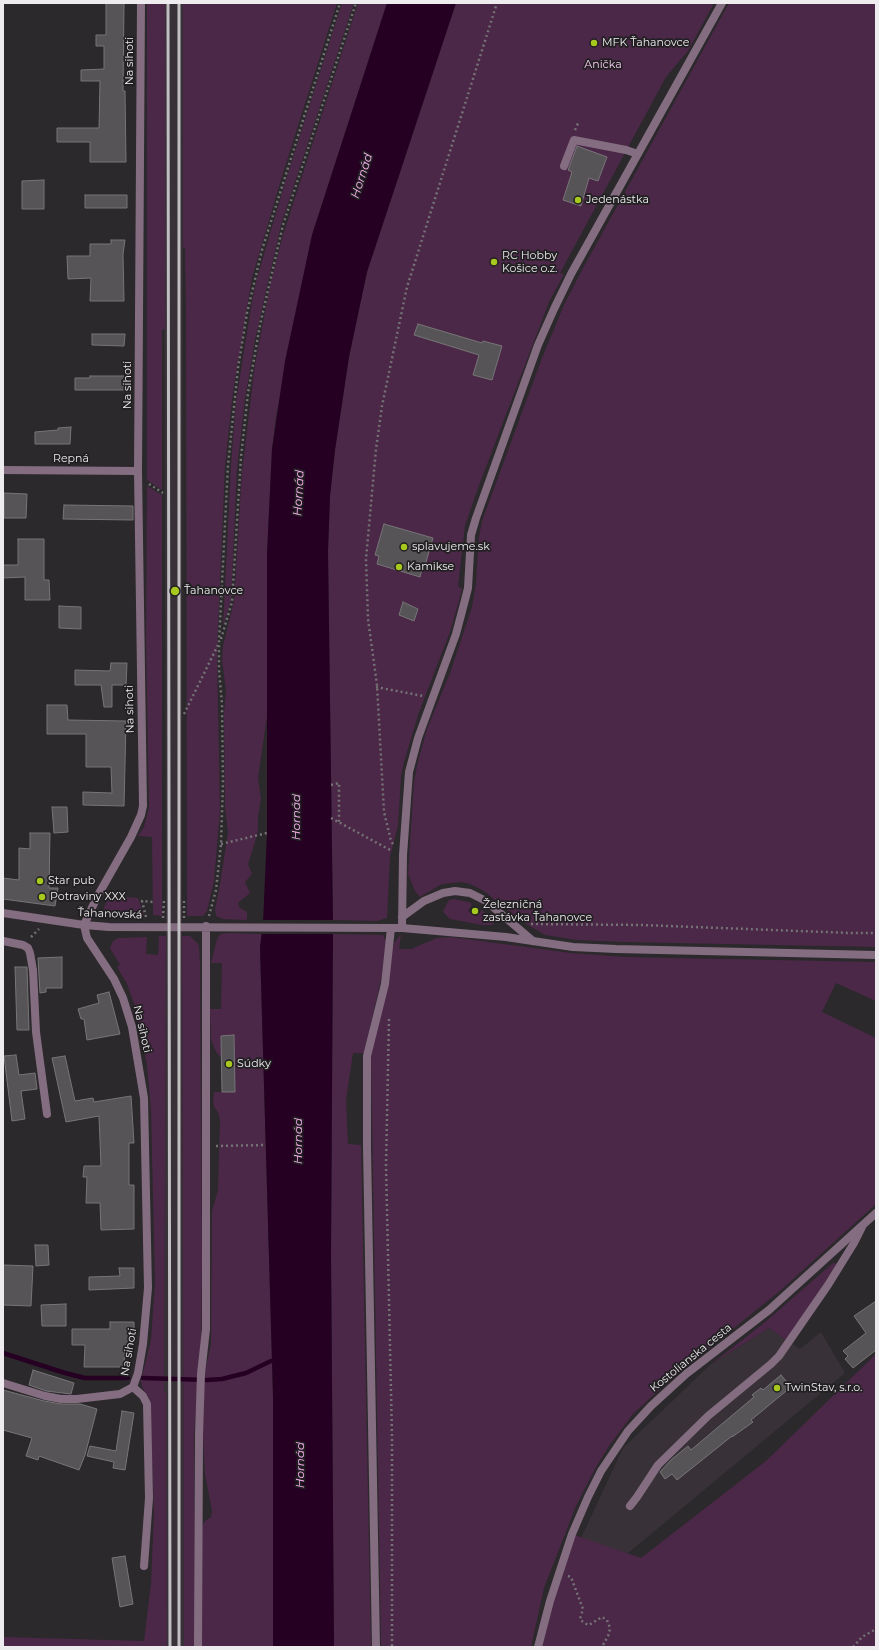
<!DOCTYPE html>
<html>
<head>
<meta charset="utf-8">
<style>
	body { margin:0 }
	#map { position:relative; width:879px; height:1650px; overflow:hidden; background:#2b292b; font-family:Montserrat,sans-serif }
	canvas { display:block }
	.frame { position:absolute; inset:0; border:4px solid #eeecee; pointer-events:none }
</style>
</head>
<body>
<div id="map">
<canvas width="879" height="1650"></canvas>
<div class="frame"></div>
</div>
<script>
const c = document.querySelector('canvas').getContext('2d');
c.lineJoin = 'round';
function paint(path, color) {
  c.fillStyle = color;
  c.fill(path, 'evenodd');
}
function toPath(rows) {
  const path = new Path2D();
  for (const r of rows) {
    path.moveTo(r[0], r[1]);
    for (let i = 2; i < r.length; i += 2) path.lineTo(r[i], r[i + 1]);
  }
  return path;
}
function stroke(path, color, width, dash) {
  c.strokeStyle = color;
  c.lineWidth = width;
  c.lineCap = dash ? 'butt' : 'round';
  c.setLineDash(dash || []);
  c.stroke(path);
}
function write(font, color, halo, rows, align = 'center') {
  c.font = font + ' Montserrat,sans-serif';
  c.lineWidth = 3.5;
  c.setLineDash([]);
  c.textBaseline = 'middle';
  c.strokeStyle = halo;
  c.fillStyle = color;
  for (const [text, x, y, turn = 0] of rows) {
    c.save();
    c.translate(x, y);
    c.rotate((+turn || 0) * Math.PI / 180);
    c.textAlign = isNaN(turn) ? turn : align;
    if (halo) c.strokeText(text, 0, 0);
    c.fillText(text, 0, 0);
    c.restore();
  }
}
paint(toPath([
	[165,3,183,3,182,916,184,1647,167,1647,166,1392,164,1392,166,916,164,200],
	[769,1328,800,1349,821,1332,845,1373,604,1573,568,1566,623,1448,710,1365]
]), '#383137');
paint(toPath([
	[147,3,165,3,165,329,162,330,162,490,147,480],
	[183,3,337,3,283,173,252,278,233,392,225,466,217,652,220,811,214,881,207,911,203,916,187,916,186,311,185,248,183,247],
	[342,3,354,3,281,225,255,340,245,399,237,469,231,601,223,626,231,465,236,401,252,301,257,278,284,186],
	[358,3,387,3,312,235,276,416,272,449,267,554,267,716,258,778,261,799,258,816,258,830,255,842,248,864,252,874,245,882,250,893,238,903,240,908,247,912,247,920,223,919,216,916,215,909,220,884,228,833,225,807,224,714,226,691,222,660,223,646,234,601,242,472,255,364,271,281,283,235],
	[456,3,714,3,688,51,666,77,560,273,564,274,549,302,478,488,465,526,458,586,462,589,459,601,450,632,418,715,404,762,401,776,398,826,390,857,387,918,377,921,333,920,328,551,330,496,335,450,349,357,367,272],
	[404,602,418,609,414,621,399,615],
	[729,3,876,3,876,947,624,942,577,940,545,935,518,919,484,891,470,884,461,882,442,884,420,897,415,891,408,874,414,782,418,761,427,729,450,673,472,607,476,583,479,537,482,521,542,358,564,305,582,270],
	[147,486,162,495,162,916,153,915,152,837,138,836,144,827,149,808,146,635],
	[110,896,138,898,144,915,106,914,104,912,104,907],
	[453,899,469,902,472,904,468,911,477,916,482,910,495,922,492,925,482,925,450,919,444,913,443,911,449,900],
	[228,933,262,934,260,947,273,1396,273,1647,202,1647,202,1526,205,1521,211,1517,212,1511,205,1474,202,1420,204,1376,211,1344,212,1211,218,1190,220,1120,218,1112,214,1107,213,1101,214,1092,235,1092,234,1036,221,1036,221,1058,215,1050,211,1039,210,1009,221,1009,222,963,211,963,217,939,220,934],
	[333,934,383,935,386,941,382,975,364,1053,353,1053,346,1100,348,1144,361,1145,371,1647,334,1647,331,1253],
	[401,934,399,949,411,949,437,938,451,937,571,953,625,957,876,962,876,1001,836,983,822,1012,876,1038,876,1204,781,1290,671,1379,633,1414,609,1446,596,1467,576,1506,544,1588,531,1647,381,1647,371,1057,392,949,395,942],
	[159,936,166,936,164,1392,166,1392,167,1647,3,1647,3,1637,144,1641,151,1583,154,1513,150,1405,148,1396,142,1387,141,1381,151,1340,155,1283,151,1110,147,1065,136,1009,127,984,117,967,120,965,110,948,113,941,118,938,147,937,146,954,158,955],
	[182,936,190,936,199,945,200,964,202,1262,201,1342,194,1435,195,1647,184,1647],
	[833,1263,835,1263,836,1265,824,1284,786,1340,769,1328,710,1365,764,1323],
	[875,1355,876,1357,876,1647,538,1647,572,1534,641,1558,766,1461]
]), '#4b2847');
paint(toPath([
	[387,3,456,3,367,272,349,357,335,450,330,496,328,551,333,927,331,1253,334,1647,273,1647,273,1396,260,947,263,923,267,833,267,554,272,449,285,361,312,235]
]), '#250023');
paint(toPath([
	[261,920,335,920,335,934,260,934]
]), '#2b292b');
stroke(toPath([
	[3,1353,65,1373,85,1378,128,1378],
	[143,1378,207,1380,222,1379,246,1373,271,1361]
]), '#250023', 4.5);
const building = toPath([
	[106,3,124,3,123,91,125,91,126,162,90,162,90,142,57,142,57,128,99,128,100,81,81,81,81,70,104,69,104,46,96,46,96,35,106,35,106,3],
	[577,146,607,157,598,181,589,178,581,206,563,200,572,172,568,170,577,146],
	[44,180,44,209,22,209,22,181,44,180],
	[85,195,127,195,127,208,85,208,85,195],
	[111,240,125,240,123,254,124,301,90,301,91,278,68,279,67,256,90,256,90,244,111,244,111,240],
	[418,324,482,343,483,341,502,346,492,380,473,375,479,355,414,335,418,324],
	[92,334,125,334,124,346,92,345,92,334],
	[90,376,124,376,124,390,75,390,75,378,90,378,90,376],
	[71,427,70,444,35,444,35,432,58,430,58,428,71,427],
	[4,493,27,494,26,518,4,518,4,493],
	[64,505,133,506,133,520,63,519,64,505],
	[384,524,433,538,424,569,422,569,420,577,377,564,379,556,375,555,384,524],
	[18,539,44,539,44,580,49,580,50,600,25,600,25,577,3,578,3,565,18,565,18,539],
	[403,602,418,609,414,621,399,615,403,602],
	[59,606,81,607,81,629,59,628,59,606],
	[111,663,127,663,126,685,112,685,112,707,104,707,101,685,75,685,75,670,110,671,111,663],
	[47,705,67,705,68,720,126,721,124,806,83,805,83,792,112,793,111,767,86,767,86,734,47,734,47,705],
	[52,807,67,807,68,832,54,833,52,807],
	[30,833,50,833,49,888,58,888,55,906,3,899,3,878,19,880,19,848,30,849,30,833],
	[62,957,62,988,46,988,46,992,40,993,38,958,62,957],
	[15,967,27,967,29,1030,17,1030,15,967],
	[109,992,120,1034,87,1040,84,1019,81,1019,78,1009,99,1003,97,995,109,992],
	[234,1035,235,1092,222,1092,221,1036,234,1035],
	[16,1055,19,1075,35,1073,37,1089,21,1091,25,1119,12,1121,4,1056,16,1055],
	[65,1056,75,1101,93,1098,94,1102,131,1096,134,1143,129,1143,129,1185,134,1185,134,1229,101,1230,100,1203,86,1203,87,1177,83,1177,84,1166,101,1166,99,1116,66,1122,52,1058,65,1056],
	[35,1245,48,1245,49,1265,36,1266,35,1245],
	[3,1265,33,1266,31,1306,3,1305,3,1265],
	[119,1268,134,1268,134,1288,89,1290,89,1277,120,1276,119,1268],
	[876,1301,876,1350,853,1368,845,1359,848,1356,843,1351,866,1333,854,1316,876,1301],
	[66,1304,66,1326,42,1326,41,1305,66,1304],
	[110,1322,134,1322,134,1345,125,1345,124,1367,84,1367,85,1345,72,1345,72,1329,110,1329,110,1322],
	[33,1370,74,1383,71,1394,46,1391,29,1385,33,1370],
	[781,1375,791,1387,751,1420,753,1422,732,1437,732,1436,677,1480,672,1474,665,1479,660,1472,671,1460,688,1446,691,1450,754,1397,752,1395,761,1388,763,1390,781,1375],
	[3,1390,44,1401,61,1404,80,1404,97,1409,85,1455,79,1470,39,1456,38,1460,26,1456,32,1438,3,1430,3,1390],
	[122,1411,134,1413,125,1470,113,1468,114,1462,87,1456,90,1446,116,1451,122,1411],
	[125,1556,133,1604,120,1607,112,1558,125,1556]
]);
paint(building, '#565456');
stroke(building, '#777577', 1);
stroke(toPath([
	[575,130,579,121],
	[149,484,163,493],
	[221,639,232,602,241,457,248,393,260,325,283,225,356,3],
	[376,687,423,696],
	[184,714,219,643],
	[331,785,339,783,339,822],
	[331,818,392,851],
	[221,844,267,833],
	[393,844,391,841,384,812,377,685,368,619,366,559,376,449,382,406,407,287,497,3],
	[209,916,216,890,221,844,223,783,222,704,219,670,219,642,228,465,238,368,247,313,262,250,340,3],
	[146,917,142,901,153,902],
	[163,918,164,900],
	[184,918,184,900],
	[531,924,642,925,851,933,876,933],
	[31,937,39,929],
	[389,1019,386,1165,392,1437,392,1647],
	[216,1146,266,1145],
	[568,1576,571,1577,583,1609,580,1619,584,1623,589,1625,602,1617,607,1620,610,1628,609,1634,602,1647],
	[853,1647,862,1637,876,1629]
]), '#747274', 2.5, [2, 3]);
stroke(toPath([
	[564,166,574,140,626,150,638,154],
	[402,917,424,901,443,893,455,891,470,893,486,901,533,941],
	[402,928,403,855,409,772,418,738,456,634,465,600,468,588,471,535,476,518,538,345,554,309,571,274,722,3],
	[133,1387,143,1396,147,1404,149,1498,144,1566],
	[630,1506,637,1497,658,1465,708,1416,771,1364,779,1356,828,1285,854,1243,862,1227]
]), '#846d81', 8);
stroke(toPath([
	[3,470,138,471],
	[3,913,84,925,109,927,402,928,506,937,573,947,616,949,876,955],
	[3,941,23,945,28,948,30,953,33,970,36,1032,47,1114],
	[3,1383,45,1396,61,1399,77,1399,120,1394,133,1387,138,1373,143,1344,148,1288,144,1098,132,1027,123,998,114,979,87,938,84,925,97,897,131,837,141,815,143,806,138,471,141,3],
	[198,1647,199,1435,201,1374,206,1329,206,926],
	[376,1647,367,1147,367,1056,385,984,391,928]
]), '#846d81', 8);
stroke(toPath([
	[538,1647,550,1601,572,1534,588,1497,601,1471,628,1431,651,1406,686,1374,769,1310,876,1213]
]), '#846d81', 8);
stroke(toPath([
	[168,3,170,1647],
	[179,3,179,1647]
]), '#c1bfc1', 3);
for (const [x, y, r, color] of [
	[594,43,4,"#a7c81f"],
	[578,200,4,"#a7c81f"],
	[494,262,4,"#a7c81f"],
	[404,547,4,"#a7c81f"],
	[399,567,4,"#a7c81f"],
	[175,591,5,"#a7c81f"],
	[40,881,4,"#a7c81f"],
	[42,897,4,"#a7c81f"],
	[475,911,4,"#a7c81f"],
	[229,1064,4,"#a7c81f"],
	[777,1388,4,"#a7c81f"]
]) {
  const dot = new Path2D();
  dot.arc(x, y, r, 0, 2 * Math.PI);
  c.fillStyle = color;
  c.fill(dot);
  stroke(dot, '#211f21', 1.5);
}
write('11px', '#eeecee', '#211f21', [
	["MFK Ťahanovce",602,43],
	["Jedenástka",586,200],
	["RC Hobby",502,256],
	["Košice o.z.",502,269],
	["splavujeme.sk",412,547],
	["Kamikse",407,567],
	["Ťahanovce",184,591],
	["Star pub",48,881],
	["Potraviny XXX",50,897],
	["Železničná",483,905],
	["zastávka Ťahanovce",483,918],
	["Súdky",237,1064],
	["TwinStav, s.r.o.",785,1388]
], 'left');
write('11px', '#eeecee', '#211f21', [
	["Na sihoti",130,61,-90],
	["Na sihoti",128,385,-90],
	["Repná",71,459],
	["Na sihoti",130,709,-91],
	["Ťahanovská",110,914,2],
	["Na sihoti",142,1029,77],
	["Na sihoti",129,1352,-80],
	["Kostolianska cesta",691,1358,-39]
]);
write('11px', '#f9ccf3', '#211f21', [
	["Anička",603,65]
]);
write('italic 12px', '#feb3f4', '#211f21', [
	["Hornád",362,176,-72],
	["Hornád",299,493,-87],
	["Hornád",296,817,-90],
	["Hornád",298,1141,-90],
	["Hornád",300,1465,-90]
]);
</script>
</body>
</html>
